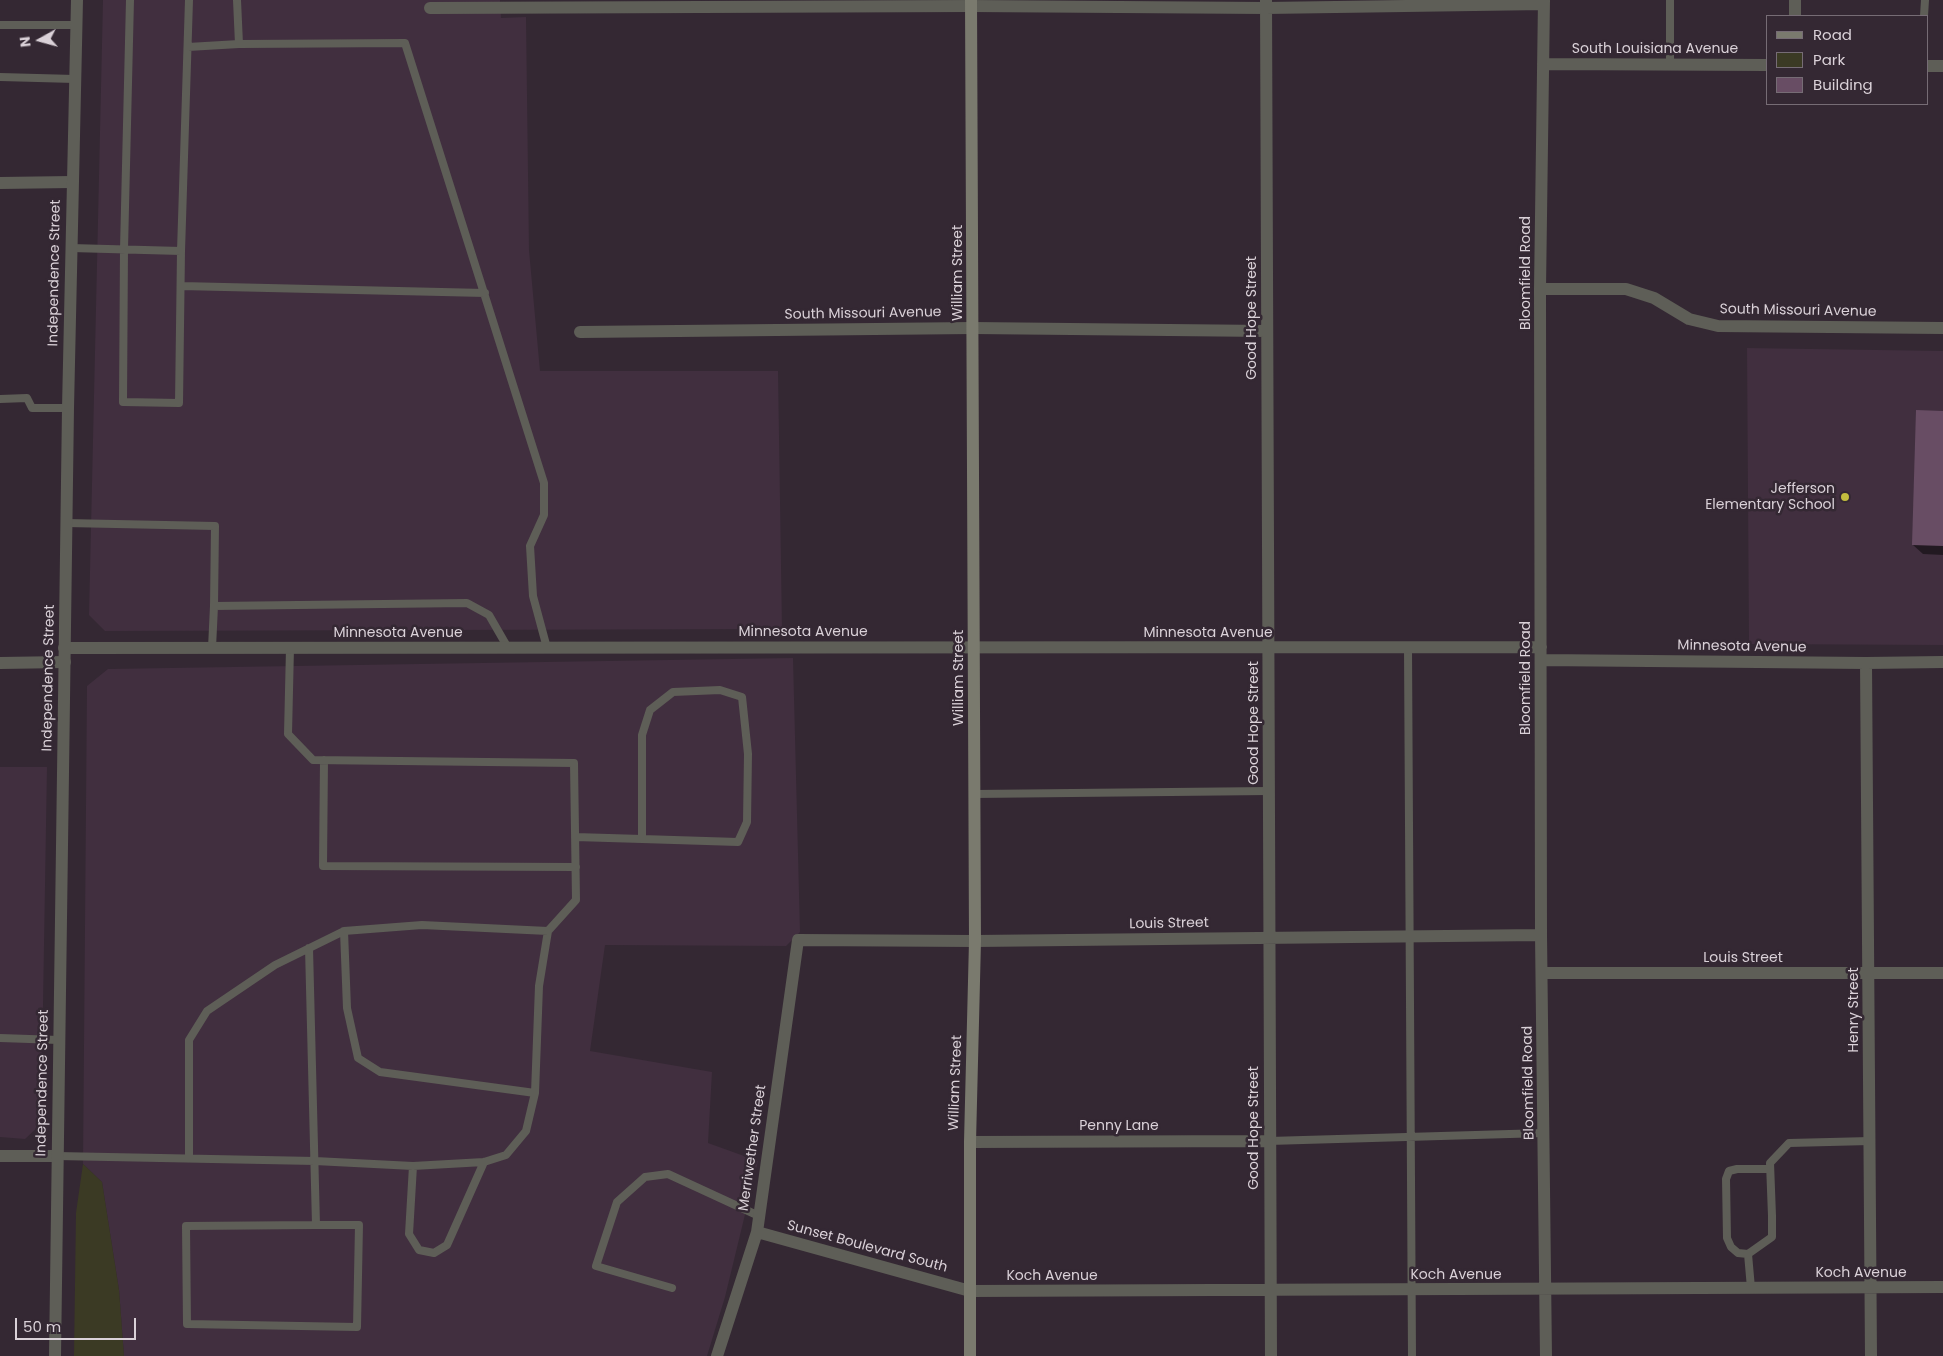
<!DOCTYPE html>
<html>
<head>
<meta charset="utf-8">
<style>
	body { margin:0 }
	#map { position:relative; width:1943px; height:1356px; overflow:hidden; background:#342833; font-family:Poppins,sans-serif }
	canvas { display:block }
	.legend { position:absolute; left:1766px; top:15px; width:162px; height:90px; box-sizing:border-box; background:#342833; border:1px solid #766c75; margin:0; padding:6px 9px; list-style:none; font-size:15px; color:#dad1d8 }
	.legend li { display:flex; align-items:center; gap:10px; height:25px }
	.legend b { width:25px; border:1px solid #766c75 }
	.north { position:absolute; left:15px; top:15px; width:50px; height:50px; -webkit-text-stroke:4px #342833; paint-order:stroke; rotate:263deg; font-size:14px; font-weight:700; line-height:20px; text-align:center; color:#dad1d8 }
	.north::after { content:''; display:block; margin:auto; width:18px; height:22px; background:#dad1d8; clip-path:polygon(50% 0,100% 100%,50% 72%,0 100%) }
	.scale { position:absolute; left:15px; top:1318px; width:121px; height:22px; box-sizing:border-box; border:2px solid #dad1d8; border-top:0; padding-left:6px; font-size:15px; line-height:18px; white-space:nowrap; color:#dad1d8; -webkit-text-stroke:4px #342833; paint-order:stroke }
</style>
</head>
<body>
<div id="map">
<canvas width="1943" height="1356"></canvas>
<ul class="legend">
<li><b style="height:6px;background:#7a7a6e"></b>Road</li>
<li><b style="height:14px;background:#3b3a24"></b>Park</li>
<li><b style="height:14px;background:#684d64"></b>Building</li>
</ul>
<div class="north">N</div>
<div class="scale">50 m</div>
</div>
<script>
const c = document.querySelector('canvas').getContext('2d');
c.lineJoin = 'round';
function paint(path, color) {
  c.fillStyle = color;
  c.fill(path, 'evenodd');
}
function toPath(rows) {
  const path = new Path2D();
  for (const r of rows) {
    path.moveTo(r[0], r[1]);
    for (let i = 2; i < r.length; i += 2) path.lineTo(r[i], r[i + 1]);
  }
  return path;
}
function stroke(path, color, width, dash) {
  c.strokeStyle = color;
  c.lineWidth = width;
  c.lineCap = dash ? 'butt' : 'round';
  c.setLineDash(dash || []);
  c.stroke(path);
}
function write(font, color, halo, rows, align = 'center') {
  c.font = font + ' Poppins,sans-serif';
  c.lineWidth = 5;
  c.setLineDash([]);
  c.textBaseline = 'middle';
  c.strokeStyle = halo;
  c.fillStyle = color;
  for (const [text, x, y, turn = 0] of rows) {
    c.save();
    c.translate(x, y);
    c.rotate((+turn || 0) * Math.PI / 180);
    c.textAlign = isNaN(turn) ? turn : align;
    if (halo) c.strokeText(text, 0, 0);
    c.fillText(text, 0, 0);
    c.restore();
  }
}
paint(toPath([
	[103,0,500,0,501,18,526,17,529,250,540,371,778,371,782,629,105,631,89,615],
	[1747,348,1943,351,1943,645,1749,644],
	[793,658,800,932,786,946,605,945,590,1051,712,1072,708,1143,758,1161,725,1297,707,1356,124,1356,119,1290,102,1182,83,1164,87,686,108,669],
	[0,767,47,767,41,1124,25,1139,0,1137]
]), '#412f3f');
paint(toPath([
	[83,1164,102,1182,119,1290,124,1356,74,1356,76,1213]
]), '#3b3a24');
paint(toPath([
	[1943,413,1943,555,1923,554,1913,545]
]), '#0007');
paint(toPath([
	[1916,410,1943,411,1943,546,1912,545]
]), '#684d64');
stroke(toPath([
	[130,0,124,249,123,402,179,403,181,251],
	[1924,16,1925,0],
	[0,25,76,25],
	[239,44,405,43,544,483,544,515,530,546,533,596,547,648],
	[188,47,239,44,237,0],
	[1670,64,1670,0],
	[0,77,75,79],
	[71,248,181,251,189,0],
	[181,286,485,293],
	[0,399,27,398,32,408,68,408],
	[66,523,215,526,214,606],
	[212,648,214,606,467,603,489,615,508,648],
	[290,648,288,734,313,760,574,763,576,900,548,931],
	[1408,648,1412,1356],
	[324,760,323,866,576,867],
	[974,794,1269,791],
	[575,837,642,839,738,842,747,822,748,754,742,697,720,690,673,692,650,710,642,735,642,839],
	[344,931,347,1008,358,1058,380,1072,535,1093],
	[309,948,316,1225,186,1226,187,1324,357,1327,359,1225,316,1225],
	[0,1038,59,1040],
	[1269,1141,1544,1133],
	[57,1156,315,1161,413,1166,484,1162,506,1155,526,1131,535,1093,539,986,548,931,422,925,344,931,275,965,207,1011,189,1040,189,1158],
	[413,1166,409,1234,419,1250,434,1253,447,1245,484,1162],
	[1770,1169,1737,1169,1729,1171,1726,1179,1727,1238,1731,1247,1738,1253,1748,1254,1772,1237,1772,1216,1770,1163,1789,1143,1870,1141],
	[1748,1254,1751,1288],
	[672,1288,596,1266,617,1202,645,1177,668,1174,759,1216]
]), '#5e5e57', 8);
stroke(toPath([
	[1266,0,1271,1356],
	[1544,0,1540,289,1541,935,1546,1356],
	[430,8,971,6,1266,8,1544,4],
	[1795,16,1795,0],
	[1543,64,1767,65],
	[1927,66,1943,66],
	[0,183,72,182],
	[1540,289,1626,289,1654,298,1689,319,1718,326,1943,328],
	[580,332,973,328,1267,331],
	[64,648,1541,647],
	[1541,660,1866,663,1943,662],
	[0,663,65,662],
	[1866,663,1871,1356],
	[1542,973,1943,973],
	[970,1142,1269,1141],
	[0,1156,57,1156],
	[757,1232,970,1291,1943,1287],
	[717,1356,757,1232,798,940,975,941,1541,935]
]), '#5e5e57', 12);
stroke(toPath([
	[55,1356,68,408,77,0]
]), '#5e5e57', 12);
stroke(toPath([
	[970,1356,970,1142,975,941,971,0]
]), '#7a7a6e', 12);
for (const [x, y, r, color] of [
	[1845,497,5,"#c3bd3e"]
]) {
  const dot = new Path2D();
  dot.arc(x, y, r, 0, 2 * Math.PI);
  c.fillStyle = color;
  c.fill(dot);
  stroke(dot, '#342833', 2);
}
write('14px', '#dad1d8', '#342833', [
	["South Louisiana Avenue",1655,49],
	["Independence Street",55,273,-89],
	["William Street",958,273,-90],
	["Bloomfield Road",1526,273,-90],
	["South Missouri Avenue",1798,311,1],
	["South Missouri Avenue",863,314,-1],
	["Good Hope Street",1252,318,-90],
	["Minnesota Avenue",803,632],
	["Minnesota Avenue",398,633],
	["Minnesota Avenue",1208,633],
	["Minnesota Avenue",1742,647,1],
	["Independence Street",49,678,-89],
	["William Street",959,678,-90],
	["Bloomfield Road",1526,678,-90],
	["Good Hope Street",1254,723,-90],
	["Louis Street",1169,924,-1],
	["Louis Street",1743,958],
	["Henry Street",1854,1010,-90],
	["Independence Street",43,1083,-89],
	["William Street",956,1083,-88],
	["Bloomfield Road",1529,1083,-91],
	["Penny Lane",1119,1126],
	["Good Hope Street",1254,1128,-90],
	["Merriwether Street",753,1148,-82],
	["Sunset Boulevard South",867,1247,15],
	["Koch Avenue",1861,1273],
	["Koch Avenue",1456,1275],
	["Koch Avenue",1052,1276]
]);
write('14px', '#dad1d8', '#342833', [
	["Jefferson",1835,489],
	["Elementary School",1835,505]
], 'right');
</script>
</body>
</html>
